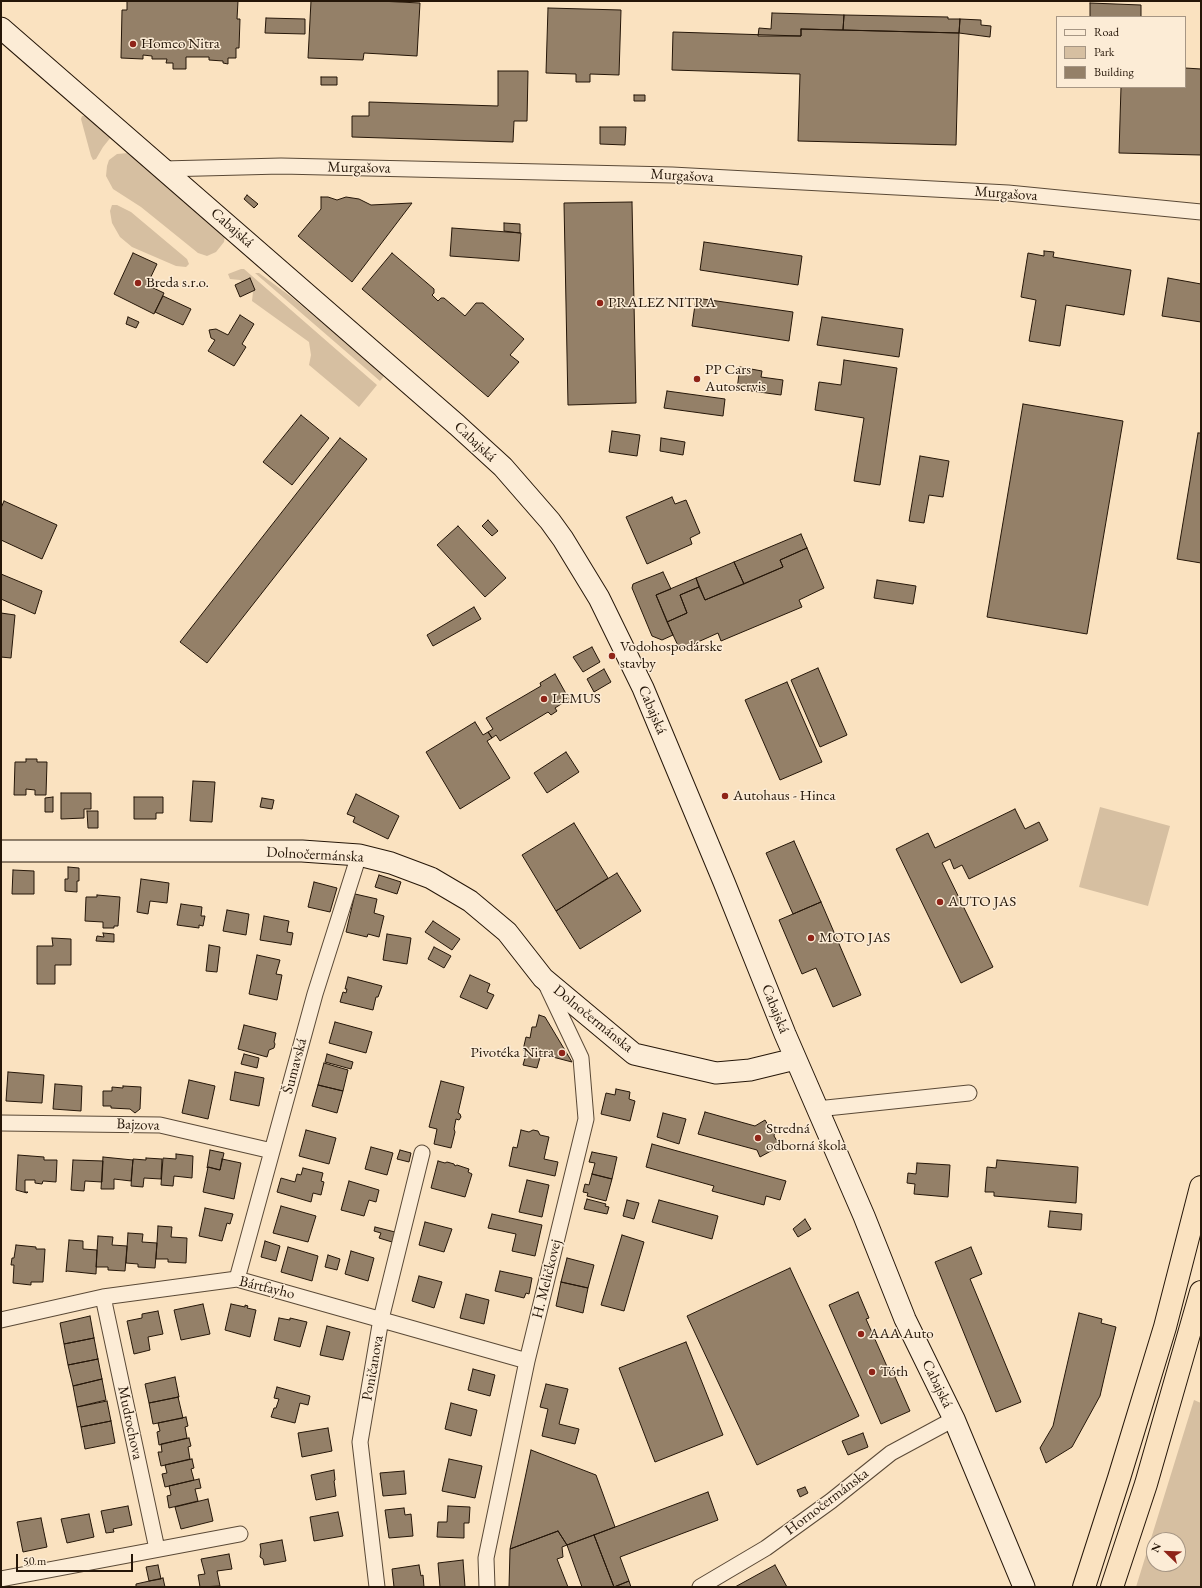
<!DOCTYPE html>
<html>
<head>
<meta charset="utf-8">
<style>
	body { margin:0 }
	#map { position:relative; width:1202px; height:1588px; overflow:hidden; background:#fae2c0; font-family:"EB Garamond",serif }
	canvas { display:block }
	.frame { position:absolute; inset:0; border:2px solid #251608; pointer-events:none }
	.legend { position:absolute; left:1056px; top:16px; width:130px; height:72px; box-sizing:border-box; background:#fcecd6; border:1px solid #a69684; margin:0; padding:5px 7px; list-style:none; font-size:12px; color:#251608 }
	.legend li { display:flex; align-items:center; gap:8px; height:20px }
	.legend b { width:20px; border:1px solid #a69684 }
	.north { position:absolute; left:1146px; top:1532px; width:40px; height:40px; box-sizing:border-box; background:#fcecd6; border:1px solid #a69684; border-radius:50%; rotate:293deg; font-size:11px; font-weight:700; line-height:16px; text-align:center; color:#251608 }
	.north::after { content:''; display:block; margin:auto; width:14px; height:18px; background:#8f2418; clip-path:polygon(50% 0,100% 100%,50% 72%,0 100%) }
	.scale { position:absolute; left:16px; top:1554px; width:117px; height:18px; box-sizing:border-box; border:2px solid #251608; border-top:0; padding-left:5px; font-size:12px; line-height:14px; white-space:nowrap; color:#251608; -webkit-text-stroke:3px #fcecd6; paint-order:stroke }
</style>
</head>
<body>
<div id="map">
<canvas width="1202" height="1588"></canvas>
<div class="frame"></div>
<ul class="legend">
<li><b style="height:5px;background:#fcecd6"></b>Road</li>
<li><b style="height:11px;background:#d6bfa1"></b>Park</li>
<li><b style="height:11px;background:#948068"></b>Building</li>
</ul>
<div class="north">N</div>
<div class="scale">50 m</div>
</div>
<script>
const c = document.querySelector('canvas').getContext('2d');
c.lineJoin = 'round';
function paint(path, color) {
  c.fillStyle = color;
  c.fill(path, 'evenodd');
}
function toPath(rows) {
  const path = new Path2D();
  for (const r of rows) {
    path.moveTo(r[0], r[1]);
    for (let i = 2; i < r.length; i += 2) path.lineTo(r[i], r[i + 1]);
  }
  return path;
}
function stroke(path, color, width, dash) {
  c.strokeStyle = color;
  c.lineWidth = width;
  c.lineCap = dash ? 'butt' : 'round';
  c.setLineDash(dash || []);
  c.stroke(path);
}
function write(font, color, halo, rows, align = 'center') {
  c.font = font + ' "EB Garamond",serif';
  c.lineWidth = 3;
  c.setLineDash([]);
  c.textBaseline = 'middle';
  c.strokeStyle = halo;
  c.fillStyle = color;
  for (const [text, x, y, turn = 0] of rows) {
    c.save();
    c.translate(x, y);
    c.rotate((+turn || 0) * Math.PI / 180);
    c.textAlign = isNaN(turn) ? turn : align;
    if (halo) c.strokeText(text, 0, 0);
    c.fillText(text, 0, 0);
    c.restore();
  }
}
paint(toPath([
	[82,116,85,116,111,137,103,147,96,159,93,160,91,156,81,119],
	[128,153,225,235,224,242,216,252,207,256,198,253,141,207,113,189,106,176,107,166,109,160,117,154],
	[112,205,117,205,131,212,187,259,189,264,186,267,176,266,132,247,120,237,112,223,110,211],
	[241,269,244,269,377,385,359,407,309,365,311,355,309,342,252,301,253,292,240,280,230,279,228,274],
	[255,273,259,273,290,296,385,375,380,381],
	[1100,807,1170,826,1148,906,1079,887],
	[1194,1400,1201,1403,1201,1587,1136,1587],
	[1154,1540,1178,1540,1178,1564,1154,1564]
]), '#d6bfa1');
const building = toPath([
	[127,1,238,1,237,19,240,19,239,48,236,48,236,58,228,58,228,64,223,63,223,61,209,60,209,57,186,57,186,69,173,69,173,63,166,63,167,59,152,59,152,56,143,55,143,59,121,58,122,10,127,10,127,1],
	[311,1,379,1,420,3,417,56,364,53,363,60,308,58,311,1],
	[1090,3,1141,5,1141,17,1090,17,1090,3],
	[548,8,621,10,619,75,590,74,590,82,576,82,576,74,546,73,548,8],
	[772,13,844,15,843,30,801,29,801,36,758,36,759,28,771,29,772,13],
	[844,15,948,17,948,19,960,19,959,33,843,30,844,15],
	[266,18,305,19,305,34,265,33,266,18],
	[960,19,981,20,981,25,991,26,990,37,959,33,960,19],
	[801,29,959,33,956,145,798,141,800,74,672,70,673,32,801,36,801,29],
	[1185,68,1201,69,1201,155,1119,153,1121,87,1185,87,1185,68],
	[498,71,528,71,527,121,514,121,513,142,352,137,352,116,369,116,369,102,498,106,498,71],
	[321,77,337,77,337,85,321,85,321,77],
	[634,95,645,95,645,101,634,101,634,95],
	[600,127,626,127,625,145,600,144,600,127],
	[247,195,258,204,254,208,244,199,247,195],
	[321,197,328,197,337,200,346,197,359,199,371,205,412,203,352,282,298,236,321,209,321,197],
	[632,202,636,403,568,405,564,203,632,202],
	[504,223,520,224,520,233,504,231,504,223],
	[452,228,521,233,519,261,450,256,452,228],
	[704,242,802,256,798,285,700,270,704,242],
	[1044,251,1054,252,1053,257,1131,270,1124,315,1066,305,1060,346,1029,341,1036,300,1021,297,1028,253,1044,256,1044,251],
	[133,253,157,264,147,285,164,293,154,314,114,294,133,253],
	[392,253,434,289,434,293,432,295,438,301,441,298,444,298,465,316,476,303,483,303,524,339,510,355,519,362,488,397,362,289,392,253],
	[250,278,255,290,240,297,235,285,250,278],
	[1168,278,1201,284,1201,322,1162,316,1168,278],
	[163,296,191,309,183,325,155,312,163,296],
	[696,298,793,312,789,341,692,326,696,298],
	[240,315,254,324,242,344,246,347,234,366,208,351,215,340,211,338,209,330,216,329,228,335,240,315],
	[128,317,139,322,136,328,126,324,128,317],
	[822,317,903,329,899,357,817,345,822,317],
	[844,360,897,368,880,485,854,481,864,418,815,410,819,382,841,385,844,360],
	[740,367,762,371,761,377,783,380,781,395,737,389,740,367],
	[667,391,725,399,723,416,664,408,667,391],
	[1023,404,1123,421,1087,634,987,617,1023,404],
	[301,415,329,438,292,485,263,462,301,415],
	[612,431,640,435,637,456,609,452,612,431],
	[1198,433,1201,433,1201,563,1177,559,1198,433],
	[340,438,367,459,207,663,180,642,340,438],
	[661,438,685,442,683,455,660,451,661,438],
	[920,456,949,461,943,497,929,495,924,523,909,521,920,456],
	[672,497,675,504,686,500,700,533,690,538,692,544,647,564,626,517,672,497],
	[4,501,57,525,42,559,1,540,1,508,4,501],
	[488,520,498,531,492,536,482,526,488,520],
	[458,526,506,578,485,597,437,545,458,526],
	[801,534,807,548,780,560,783,567,744,584,734,562,801,534],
	[807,548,824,588,799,600,802,607,721,641,718,633,680,650,667,622,687,613,680,595,699,587,705,600,783,567,780,560,807,548],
	[734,562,744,584,705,600,696,578,734,562],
	[663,572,671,589,656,595,673,635,662,640,652,636,632,588,633,584,663,572],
	[1,574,42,591,35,614,1,599,1,574],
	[696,578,699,587,680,595,687,613,667,622,656,595,696,578],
	[877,580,916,586,913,604,874,598,877,580],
	[474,607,481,619,433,646,427,635,474,607],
	[1,613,15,615,11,658,1,657,1,613],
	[592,647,600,662,583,672,573,657,592,647],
	[818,668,847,735,820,747,791,680,818,668],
	[604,669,611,682,594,692,587,679,604,669],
	[555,674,569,699,555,708,557,711,551,715,548,712,500,741,496,735,492,738,488,732,493,729,486,718,541,686,540,683,555,674],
	[787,682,822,762,780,780,745,700,787,682],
	[475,722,483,735,488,732,492,738,487,741,510,778,460,809,426,752,475,722],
	[566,752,579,772,547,793,534,773,566,752],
	[26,759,37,759,37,762,47,762,46,795,35,795,35,790,26,789,26,795,14,795,15,762,26,762,26,759],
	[193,781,215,782,212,822,190,821,193,781],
	[61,793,91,793,91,809,84,809,84,818,61,819,61,793],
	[356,794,399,816,388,839,353,822,355,817,347,814,356,794],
	[53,797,53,812,45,812,45,798,53,797],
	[134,797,163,797,163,813,156,813,156,819,134,819,134,797],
	[262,798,274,800,272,809,260,807,262,798],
	[1015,809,1025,829,1039,822,1048,840,969,879,962,865,954,869,950,859,942,863,993,967,961,983,896,849,928,833,935,848,1015,809],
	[87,811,98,811,98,828,88,828,87,811],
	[574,823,608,878,556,911,522,855,574,823],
	[794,841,821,902,793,914,766,853,794,841],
	[68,867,79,868,79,881,77,881,77,892,65,891,65,879,68,879,68,867],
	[13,870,34,871,34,894,12,894,13,870],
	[617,873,641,911,580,949,556,911,617,873],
	[379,875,401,882,397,894,375,887,379,875],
	[141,879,169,883,167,903,150,901,148,914,137,912,141,879],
	[314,882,337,888,330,912,308,907,314,882],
	[355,894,377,899,374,913,384,916,379,937,368,934,367,937,346,932,355,894],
	[97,895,120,897,118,926,114,926,114,928,103,928,103,922,85,921,86,897,97,897,97,895],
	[821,902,861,995,833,1007,816,968,802,974,779,920,821,902],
	[181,904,202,907,201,916,205,916,203,926,199,925,199,928,177,925,181,904],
	[227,910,249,914,246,935,223,931,227,910],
	[264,916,289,921,287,932,293,933,291,945,260,940,264,916],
	[433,921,460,939,452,950,425,932,433,921],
	[103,933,114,934,114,942,96,941,97,936,104,937,103,933],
	[387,934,411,938,407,964,383,960,387,934],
	[52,938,71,939,71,965,55,965,55,984,37,984,37,946,53,946,52,938],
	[209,945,220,947,217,972,206,971,209,945],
	[434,947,451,956,444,968,428,959,434,947],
	[257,955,280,960,276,974,282,975,277,1000,249,994,257,955],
	[470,975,490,984,487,992,494,995,487,1009,460,997,470,975],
	[348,977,382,986,378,997,376,997,373,1010,340,1002,343,992,346,993,347,989,345,989,348,977],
	[539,1015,545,1017,572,1062,541,1054,537,1068,523,1065,527,1051,523,1050,526,1037,530,1038,532,1027,536,1027,539,1015],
	[335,1022,372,1032,366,1053,329,1043,335,1022],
	[244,1025,276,1033,274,1042,275,1044,274,1048,269,1050,267,1057,238,1049,244,1025],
	[244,1054,259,1058,257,1068,241,1064,244,1054],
	[327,1054,353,1062,351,1069,325,1062,327,1054],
	[324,1063,348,1070,343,1091,318,1085,324,1063],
	[8,1072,44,1075,42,1103,6,1101,8,1072],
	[235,1072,264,1078,259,1106,230,1100,235,1072],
	[189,1080,215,1086,208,1119,182,1113,189,1080],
	[441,1081,464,1087,458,1113,460,1114,461,1117,459,1120,456,1119,454,1129,455,1132,451,1148,434,1144,437,1129,429,1127,441,1081],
	[55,1084,82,1086,81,1111,53,1109,55,1084],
	[318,1085,343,1091,337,1113,312,1106,318,1085],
	[123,1086,141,1087,140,1109,135,1113,130,1109,111,1108,111,1106,103,1106,103,1091,112,1091,112,1087,123,1088,123,1086],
	[616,1089,630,1092,629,1099,635,1101,630,1121,601,1114,606,1093,615,1095,616,1089],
	[705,1112,755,1126,765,1120,771,1130,775,1132,774,1136,780,1146,760,1157,757,1150,698,1134,705,1112],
	[663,1113,686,1119,679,1144,657,1137,663,1113],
	[306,1130,336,1138,329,1164,299,1156,306,1130],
	[521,1130,529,1132,533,1130,538,1131,540,1135,549,1137,544,1159,558,1162,555,1176,509,1166,513,1147,517,1148,521,1130],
	[652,1144,786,1181,780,1200,766,1196,764,1205,712,1191,714,1186,646,1167,652,1144],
	[371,1147,393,1153,387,1175,365,1169,371,1147],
	[210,1150,224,1153,220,1170,208,1167,207,1168,210,1150],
	[400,1150,411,1153,409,1162,397,1159,400,1150],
	[592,1152,617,1157,612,1179,592,1174,595,1163,589,1162,592,1152],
	[176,1154,193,1156,192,1178,174,1176,173,1186,161,1185,163,1158,176,1159,176,1154],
	[18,1155,44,1157,44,1160,57,1160,56,1182,43,1181,42,1184,35,1183,35,1180,25,1180,25,1192,28,1192,27,1193,16,1190,18,1155],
	[103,1157,133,1160,131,1181,114,1179,114,1189,101,1189,103,1157],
	[146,1158,162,1159,161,1179,144,1178,143,1187,131,1186,133,1159,146,1160,146,1158],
	[222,1159,241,1163,234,1199,203,1192,208,1167,220,1170,222,1159],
	[73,1160,103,1161,102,1182,85,1181,84,1191,71,1190,73,1160],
	[997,1160,1078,1167,1076,1203,994,1196,994,1192,985,1192,987,1167,996,1168,997,1160],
	[438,1161,445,1163,447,1162,454,1164,455,1166,457,1165,469,1169,468,1172,472,1174,465,1197,431,1188,438,1161],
	[917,1163,950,1165,948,1197,914,1194,915,1184,907,1183,908,1173,916,1174,917,1163],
	[303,1168,323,1173,321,1181,324,1182,321,1195,313,1193,311,1202,277,1192,281,1178,295,1182,297,1174,301,1175,303,1168],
	[592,1174,612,1179,606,1201,587,1196,588,1193,583,1192,585,1184,589,1185,592,1174],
	[527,1180,549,1185,542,1217,519,1212,527,1180],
	[349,1181,379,1190,376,1202,369,1200,364,1216,341,1210,349,1181],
	[587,1199,606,1204,605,1206,609,1207,607,1214,584,1209,587,1199],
	[627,1200,639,1203,634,1219,623,1216,627,1200],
	[659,1200,718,1216,712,1239,652,1222,659,1200],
	[281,1206,316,1216,308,1242,273,1233,281,1206],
	[205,1208,233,1214,230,1224,227,1223,222,1241,199,1236,205,1208],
	[1050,1211,1082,1214,1081,1230,1048,1227,1050,1211],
	[492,1214,542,1225,535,1256,512,1251,516,1234,488,1228,492,1214],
	[805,1219,811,1229,798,1237,793,1229,805,1219],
	[425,1222,452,1229,444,1252,419,1245,425,1222],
	[158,1226,172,1227,171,1237,187,1238,186,1263,168,1262,168,1259,156,1259,158,1226],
	[375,1227,395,1232,392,1242,379,1238,381,1233,374,1231,375,1227],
	[128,1233,143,1234,142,1242,157,1243,155,1268,138,1267,138,1264,126,1263,128,1233],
	[622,1235,644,1242,624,1311,601,1305,622,1235],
	[98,1236,113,1237,112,1245,127,1246,125,1271,108,1270,108,1267,96,1267,98,1236],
	[69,1240,83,1241,83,1249,97,1250,96,1274,67,1271,66,1272,69,1240],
	[265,1241,280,1246,276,1261,261,1257,265,1241],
	[16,1245,36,1247,36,1249,45,1249,43,1282,31,1282,31,1285,13,1283,14,1265,11,1265,12,1258,14,1258,16,1245],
	[288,1247,318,1256,312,1281,281,1272,288,1247],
	[971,1247,982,1274,970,1279,1021,1402,996,1412,935,1262,971,1247],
	[351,1251,374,1258,368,1281,345,1274,351,1251],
	[328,1255,340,1259,337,1270,325,1267,328,1255],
	[567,1258,594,1265,588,1288,561,1282,567,1258],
	[790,1268,859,1416,757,1465,687,1316,790,1268],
	[500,1271,532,1278,529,1294,526,1293,524,1298,495,1291,500,1271],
	[419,1276,442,1282,434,1308,412,1301,419,1276],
	[561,1282,588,1288,583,1313,556,1306,561,1282],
	[858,1292,869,1318,866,1319,889,1371,892,1370,910,1411,881,1424,829,1305,858,1292],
	[466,1294,489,1300,484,1324,460,1318,466,1294],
	[203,1304,210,1334,181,1340,174,1310,203,1304],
	[231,1304,245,1307,245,1305,248,1306,247,1308,256,1310,250,1337,225,1330,231,1304],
	[158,1311,163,1334,148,1337,150,1350,134,1354,127,1321,142,1318,142,1314,158,1311],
	[1079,1313,1102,1319,1101,1323,1116,1327,1100,1396,1072,1447,1046,1463,1040,1448,1053,1426,1079,1313],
	[90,1316,94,1338,64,1344,60,1323,90,1316],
	[279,1318,290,1320,290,1318,307,1322,300,1347,274,1340,279,1318],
	[327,1326,350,1332,343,1360,320,1355,327,1326],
	[94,1338,98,1359,68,1365,64,1344,94,1338],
	[686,1342,723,1435,655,1462,619,1368,686,1342],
	[98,1359,102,1379,73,1386,68,1365,98,1359],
	[473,1369,495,1375,490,1396,468,1390,473,1369],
	[175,1377,179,1397,149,1403,145,1384,175,1377],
	[102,1379,106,1400,77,1407,73,1386,102,1379],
	[546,1384,568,1389,559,1424,579,1429,575,1444,542,1436,548,1409,540,1407,546,1384],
	[277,1387,310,1396,308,1405,300,1403,295,1423,271,1417,274,1408,276,1408,279,1399,274,1398,277,1387],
	[178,1397,183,1418,153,1424,149,1403,178,1397],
	[107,1401,111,1421,81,1427,77,1407,107,1401],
	[451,1403,477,1410,471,1436,445,1429,451,1403],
	[186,1417,188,1426,185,1427,187,1438,159,1445,157,1432,160,1431,158,1423,186,1417],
	[111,1421,115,1443,85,1449,81,1427,111,1421],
	[328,1428,332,1451,302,1457,298,1433,328,1428],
	[863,1433,868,1447,848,1455,842,1441,863,1433],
	[189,1438,191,1446,188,1447,190,1459,161,1466,158,1452,162,1452,161,1444,189,1438],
	[531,1450,596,1475,615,1527,567,1545,558,1531,510,1549,531,1450],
	[192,1459,194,1468,191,1469,194,1480,165,1487,162,1474,167,1473,165,1465,192,1459],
	[449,1459,482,1466,475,1498,442,1491,449,1459],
	[334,1470,335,1480,334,1481,336,1496,316,1500,311,1475,334,1470],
	[404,1471,406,1494,383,1496,380,1473,404,1471],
	[199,1479,201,1488,195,1489,198,1501,169,1508,167,1496,171,1495,169,1486,199,1479],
	[805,1487,808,1493,800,1497,797,1490,805,1487],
	[708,1492,718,1520,620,1557,629,1581,614,1587,594,1535,708,1492],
	[208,1499,213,1521,181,1529,175,1507,208,1499],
	[128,1506,132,1525,113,1529,114,1532,106,1533,101,1511,128,1506],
	[448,1506,470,1507,469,1523,464,1523,464,1538,437,1537,438,1522,447,1522,448,1506],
	[404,1508,405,1515,411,1514,413,1536,389,1538,385,1510,404,1508],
	[338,1512,343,1536,314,1541,310,1517,338,1512],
	[89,1514,94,1537,67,1543,61,1519,89,1514],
	[41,1518,47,1547,23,1552,17,1522,41,1518],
	[558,1531,567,1545,562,1547,563,1557,557,1559,568,1587,509,1587,510,1549,558,1531],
	[594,1535,614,1587,629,1581,631,1587,582,1587,567,1545,594,1535],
	[282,1540,286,1561,264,1565,263,1559,260,1557,261,1550,260,1544,282,1540],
	[229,1554,232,1569,217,1571,220,1586,200,1587,198,1575,205,1574,201,1559,229,1554],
	[463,1560,465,1587,440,1587,438,1563,463,1560],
	[158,1565,161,1579,149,1581,146,1567,158,1565],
	[419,1565,421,1576,423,1575,424,1587,394,1587,392,1569,419,1565],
	[775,1565,787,1587,735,1587,775,1565],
	[163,1578,165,1587,136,1587,136,1584,163,1578]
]);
paint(building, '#948068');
stroke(building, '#251608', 1);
const street = toPath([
	[163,169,281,166,672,175,1008,193,1201,212],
	[817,1109,969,1093],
	[1,1123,160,1125,272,1151],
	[237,1279,315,994,359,855],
	[103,1297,157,1549],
	[1,1320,103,1297,237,1279,527,1361],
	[1,1579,240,1534],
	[377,1587,360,1442,381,1319,422,1153],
	[487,1587,486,1558,527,1361,586,1119,581,1058,545,982],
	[700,1587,766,1548,831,1501,891,1453,954,1419]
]);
const secondary = toPath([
	[1,28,457,425,503,467,550,521,563,539,599,598,643,688,724,882,785,1034,864,1216,905,1319,954,1419,1024,1587],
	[1,851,302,851,359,855,391,863,431,878,470,901,507,932,543,978,634,1054,716,1073,750,1070,795,1059]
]);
const highway = toPath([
	[1084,1587,1119,1478,1165,1327,1201,1187],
	[1112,1587,1146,1484,1201,1292]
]);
stroke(street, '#5a4936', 17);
stroke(secondary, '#251608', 23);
stroke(highway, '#251608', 24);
stroke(street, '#fcecd6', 15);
stroke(secondary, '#fcecd6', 21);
stroke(highway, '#fae2c0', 22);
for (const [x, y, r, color] of [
	[133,44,4,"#8f2418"],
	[138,283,4,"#8f2418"],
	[600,303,4,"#8f2418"],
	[697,379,4,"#8f2418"],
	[612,656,4,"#8f2418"],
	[544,699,4,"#8f2418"],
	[725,796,4,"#8f2418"],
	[940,902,4,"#8f2418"],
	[811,938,4,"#8f2418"],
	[562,1053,4,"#8f2418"],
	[758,1138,4,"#8f2418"],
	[861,1334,4,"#8f2418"],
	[872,1372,4,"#8f2418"]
]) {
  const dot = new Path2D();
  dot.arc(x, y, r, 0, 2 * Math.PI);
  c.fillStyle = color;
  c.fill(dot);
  stroke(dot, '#fcecd6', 1.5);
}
write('15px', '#251608', '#fcecd6', [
	["Homeo Nitra",141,44],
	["Breda s.r.o.",146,283],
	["PRALEZ NITRA",608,303],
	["PP Cars",705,370],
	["Autoservis",705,387],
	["Vodohospodárske",620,647],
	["stavby",620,664],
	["LEMUS",552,699],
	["Autohaus - Hinca",733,796],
	["AUTO JAS",948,902],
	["MOTO JAS",819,938],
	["Pivotéka Nitra",554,1053,"right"],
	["Stredná",766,1129],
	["odborná škola",766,1146],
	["AAA Auto",869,1334],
	["Tóth",880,1372]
], 'left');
write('15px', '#251608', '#fcecd6', [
	["Murgašova",359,168,1],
	["Murgašova",682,176,3],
	["Murgašova",1006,194,4],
	["Cabajská",232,228,41],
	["Cabajská",475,442,43],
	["Cabajská",652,710,67],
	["Dolnočermánska",315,855,3],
	["Cabajská",775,1009,68],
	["Dolnočermánska",593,1019,39],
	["Šumavská",295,1066,-75],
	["Bajzova",138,1125,2],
	["H. Meličkovej",547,1279,-76],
	["Bártfayho",267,1288,14],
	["Poničanova",373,1368,-80],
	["Cabajská",937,1384,64],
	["Mudrochova",130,1423,78],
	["Hornočermánska",827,1502,-37]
]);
</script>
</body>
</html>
